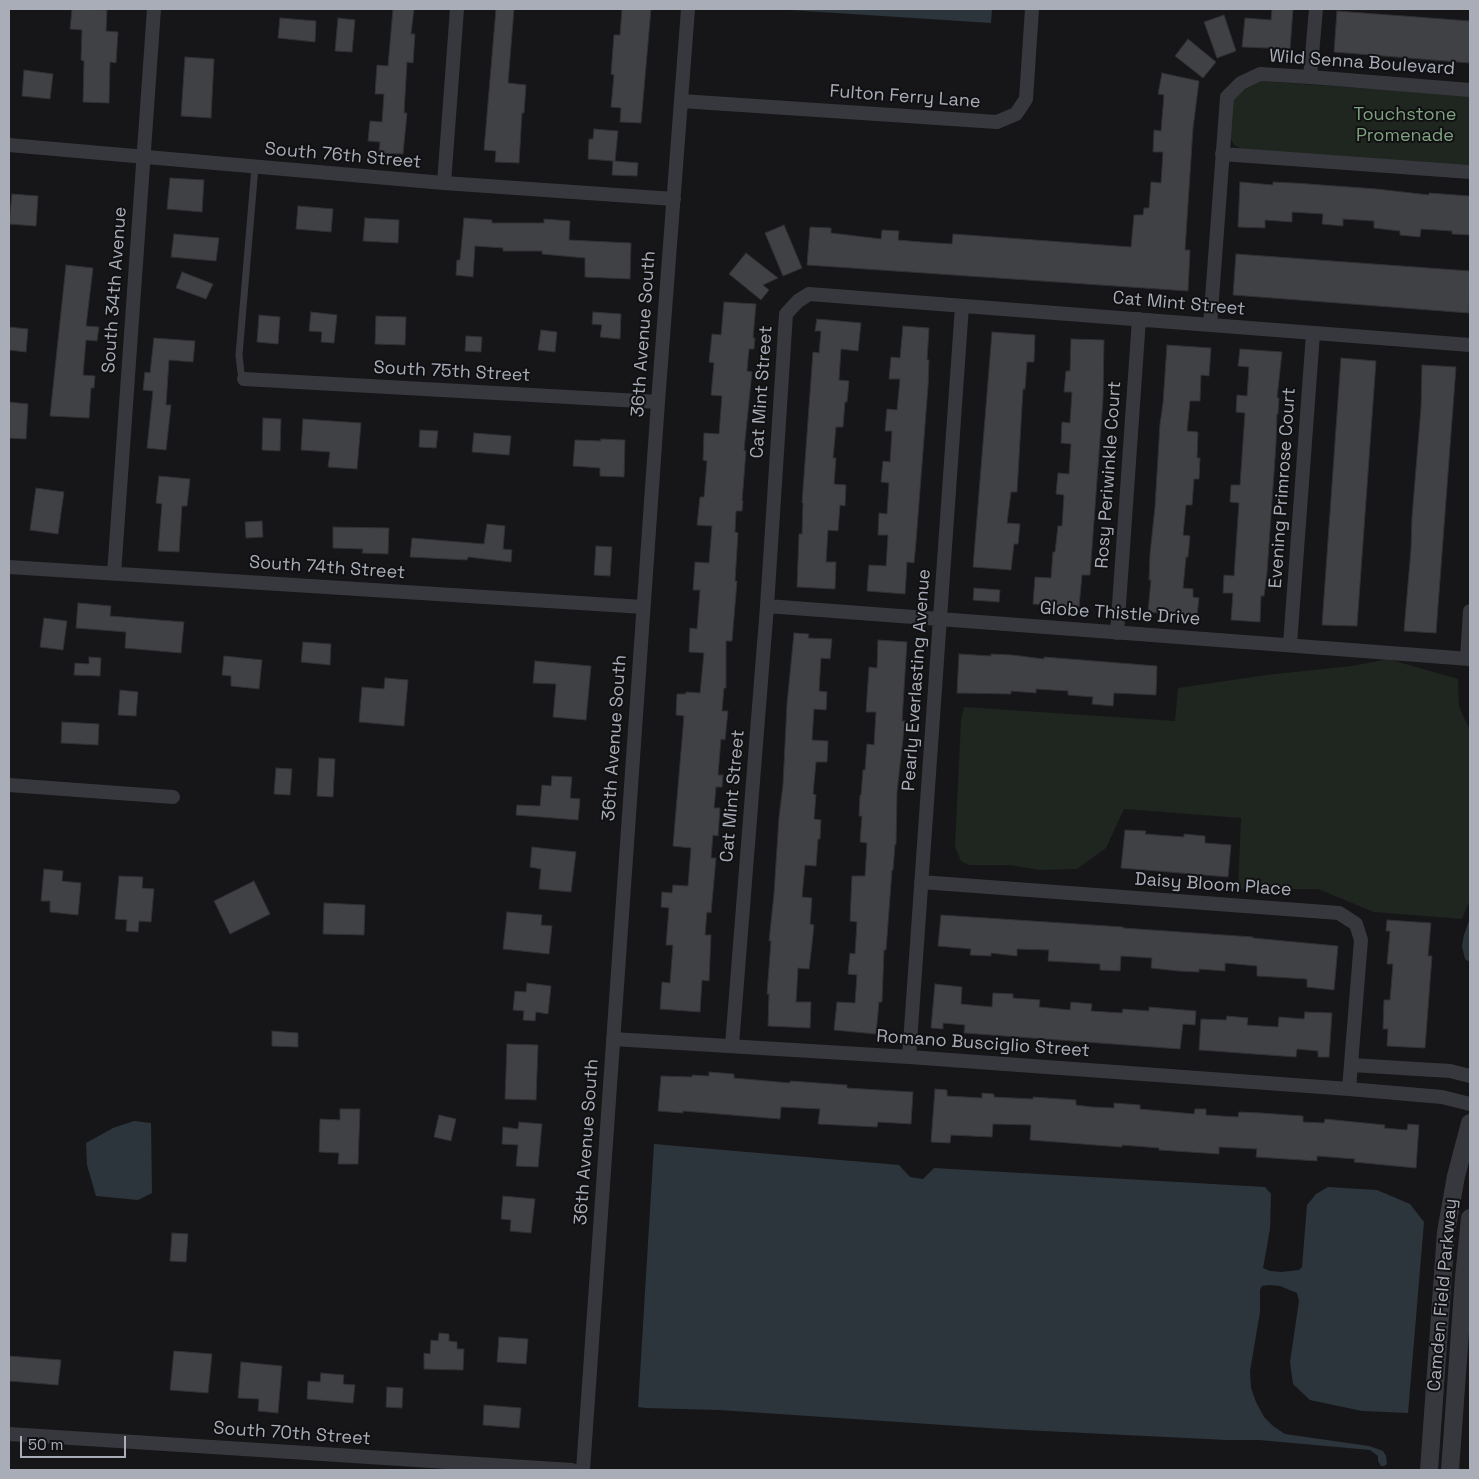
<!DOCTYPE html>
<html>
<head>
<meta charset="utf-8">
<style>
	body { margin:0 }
	#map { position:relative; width:1479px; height:1479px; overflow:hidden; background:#161618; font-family:"Space Grotesk",sans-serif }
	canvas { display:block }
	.frame { position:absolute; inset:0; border:10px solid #a8adb8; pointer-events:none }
	.scale { position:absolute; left:20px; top:1436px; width:106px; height:22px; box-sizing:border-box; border:2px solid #a8adb8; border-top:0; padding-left:6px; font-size:15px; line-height:18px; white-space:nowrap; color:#a8adb8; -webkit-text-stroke:4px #111113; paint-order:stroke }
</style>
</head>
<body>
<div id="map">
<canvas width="1479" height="1479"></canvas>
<div class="frame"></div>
<div class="scale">50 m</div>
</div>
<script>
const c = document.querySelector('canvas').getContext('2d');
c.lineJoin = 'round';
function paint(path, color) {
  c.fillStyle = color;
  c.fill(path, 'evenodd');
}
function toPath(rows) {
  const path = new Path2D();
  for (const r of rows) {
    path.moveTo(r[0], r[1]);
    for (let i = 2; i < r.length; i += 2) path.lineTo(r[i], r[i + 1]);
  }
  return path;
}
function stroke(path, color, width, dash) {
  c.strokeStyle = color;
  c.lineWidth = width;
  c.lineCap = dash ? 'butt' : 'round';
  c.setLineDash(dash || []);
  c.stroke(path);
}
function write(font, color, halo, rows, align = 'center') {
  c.font = font + ' "Space Grotesk",sans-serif';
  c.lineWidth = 4;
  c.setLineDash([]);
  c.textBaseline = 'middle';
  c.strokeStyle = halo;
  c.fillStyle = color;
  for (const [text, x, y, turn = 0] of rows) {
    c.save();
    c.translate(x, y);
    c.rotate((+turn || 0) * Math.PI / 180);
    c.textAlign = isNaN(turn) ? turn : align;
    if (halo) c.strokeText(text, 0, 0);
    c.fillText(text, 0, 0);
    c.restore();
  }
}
paint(toPath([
	[1260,81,1470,96,1470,165,1242,149,1234,145,1230,137,1233,100,1244,88],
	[1388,659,1458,679,1459,707,1470,730,1470,900,1462,919,1374,912,1318,889,1238,889,1241,818,1124,809,1106,848,1077,869,1040,870,1010,865,969,865,961,861,955,847,961,720,964,707,1175,721,1178,688,1266,675,1352,666]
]), '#1e261f');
paint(toPath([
	[774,9,992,9,991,23],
	[1470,918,1470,962,1465,959,1462,946,1464,935],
	[134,1121,151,1123,152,1193,138,1200,96,1196,87,1165,86,1143,113,1128],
	[654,1144,899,1165,910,1177,923,1179,934,1168,1265,1187,1271,1194,1270,1229,1263,1268,1270,1271,1281,1272,1299,1270,1302,1267,1307,1205,1316,1194,1328,1187,1377,1190,1410,1204,1424,1222,1408,1413,1362,1411,1310,1400,1293,1384,1290,1362,1299,1301,1297,1293,1280,1286,1269,1285,1262,1286,1260,1290,1260,1312,1250,1371,1251,1388,1256,1402,1264,1417,1273,1426,1285,1434,1369,1446,1383,1451,1386,1456,1387,1464,1384,1466,1381,1466,1378,1461,1378,1456,1370,1450,1259,1440,1227,1440,1003,1429,719,1410,646,1408,638,1407]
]), '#2c353c');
const building = toPath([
	[72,9,107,10,106,31,118,32,116,63,110,62,109,103,83,102,84,61,81,60,82,30,70,29,72,9],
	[393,9,414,9,411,34,415,34,413,63,407,62,404,113,407,113,403,154,379,153,380,142,368,141,370,121,382,122,384,94,375,94,377,65,388,66,393,9],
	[496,9,514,9,508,83,526,85,524,113,522,113,519,163,495,162,496,151,484,150,496,9],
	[622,9,651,9,641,123,620,122,621,108,611,107,614,75,611,74,614,35,620,35,622,9],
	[1272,9,1293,9,1290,49,1242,47,1245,18,1271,20,1272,9],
	[1337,11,1470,21,1470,63,1334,52,1337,11],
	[1224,15,1236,51,1217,58,1204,22,1224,15],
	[280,18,316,21,315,42,278,38,280,18],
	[338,18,355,20,352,52,335,51,338,18],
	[1188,39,1216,62,1203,78,1175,56,1188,39],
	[185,57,214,59,211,118,181,116,185,57],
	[24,70,53,74,50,99,22,96,24,70],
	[1162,73,1199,81,1193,128,1185,250,1190,250,1188,291,807,265,810,227,831,228,831,233,881,239,882,230,899,231,898,240,921,242,952,244,953,234,1131,247,1134,215,1143,215,1144,208,1149,208,1151,182,1161,183,1163,152,1153,152,1154,130,1161,131,1164,95,1158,94,1162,73],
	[594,129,618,131,615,161,638,163,637,176,612,175,613,161,588,159,589,139,593,139,594,129],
	[170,178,204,180,202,212,167,209,170,178],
	[1240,182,1273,185,1273,182,1294,183,1377,189,1429,195,1429,193,1470,196,1470,235,1452,234,1452,231,1421,229,1420,237,1400,235,1400,231,1374,228,1374,221,1343,219,1343,226,1322,224,1323,214,1292,212,1292,222,1265,220,1265,228,1238,227,1240,182],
	[12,194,38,196,36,226,9,224,12,194],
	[298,206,333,209,331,232,296,229,298,206],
	[365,218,399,220,398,243,363,241,365,218],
	[464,218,492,220,492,223,544,223,544,219,570,221,569,240,631,243,630,279,585,277,585,258,542,254,542,251,503,251,503,248,475,246,473,277,456,275,457,260,460,260,464,218],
	[784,225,802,268,783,276,765,233,784,225],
	[174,234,219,238,216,261,171,257,174,234],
	[746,253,778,278,763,285,769,290,761,300,729,274,746,253],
	[1236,254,1470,271,1469,313,1233,295,1236,254],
	[66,265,93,268,86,326,99,327,97,341,86,340,83,375,95,376,94,388,91,388,89,418,50,416,66,265],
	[182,272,213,284,206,299,176,288,182,272],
	[724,302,756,304,753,338,755,338,754,349,749,349,747,371,752,372,744,450,746,451,742,501,743,501,742,511,736,511,735,532,738,533,735,581,737,581,732,641,726,641,726,688,724,688,722,711,728,711,725,740,721,739,718,775,723,775,722,787,716,787,714,808,720,808,718,836,713,835,711,858,716,858,711,913,707,912,705,935,711,935,709,981,702,980,700,1012,660,1009,662,982,670,983,673,945,666,945,669,908,661,907,662,892,672,893,673,885,688,886,691,848,673,846,684,716,676,715,677,694,686,694,686,692,700,693,704,653,689,652,690,628,697,629,700,590,693,590,695,562,709,563,712,526,697,525,700,497,704,497,707,461,703,460,704,433,719,434,722,396,711,395,714,363,709,362,712,334,721,335,724,302],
	[311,312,337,315,334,343,321,342,322,332,309,331,311,312],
	[593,312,621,314,620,339,600,337,602,325,592,324,593,312],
	[259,315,280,317,278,344,257,342,259,315],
	[376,316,406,317,405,345,375,344,376,316],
	[817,319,861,323,858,351,841,349,839,380,849,381,847,402,845,402,843,427,836,427,833,458,836,458,834,484,846,485,845,506,840,505,838,531,828,530,826,562,836,562,835,589,797,587,799,534,802,534,803,503,802,503,813,352,819,353,821,331,815,331,817,319],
	[903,326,929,328,927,360,929,360,928,386,916,542,914,563,907,562,905,594,867,591,869,565,886,566,888,535,878,535,879,513,887,514,889,483,881,482,883,461,890,462,892,431,885,431,887,409,897,410,900,379,889,379,891,357,900,358,903,326],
	[9,327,28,329,26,352,9,350,9,327],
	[541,330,557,332,555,352,538,350,541,330],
	[992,332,1035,335,1034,362,1027,362,1025,389,1023,389,1017,492,1011,492,1007,523,1020,524,1018,544,1014,544,1011,570,973,567,992,332],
	[466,336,482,337,481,352,465,351,466,336],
	[154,338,195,341,193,362,169,360,166,405,171,405,166,450,147,448,153,391,143,390,145,372,150,373,154,338],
	[1071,339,1104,340,1103,399,1090,575,1082,575,1079,607,1033,604,1035,577,1051,578,1053,552,1055,552,1058,526,1062,526,1064,495,1056,494,1058,473,1069,474,1071,444,1061,443,1062,422,1070,423,1072,392,1064,392,1066,371,1070,371,1071,339],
	[1167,345,1211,348,1209,376,1201,375,1200,401,1190,401,1187,431,1198,432,1197,458,1200,458,1199,479,1194,479,1192,505,1186,505,1183,535,1190,536,1188,557,1186,557,1183,588,1193,589,1193,597,1199,598,1197,616,1148,612,1151,580,1149,580,1150,554,1155,507,1160,424,1163,403,1167,345],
	[1240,349,1282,352,1277,398,1279,398,1278,414,1277,414,1276,444,1267,573,1264,596,1261,596,1260,622,1231,620,1233,593,1223,593,1224,575,1234,576,1239,503,1230,502,1231,485,1240,485,1245,413,1236,412,1237,395,1247,396,1249,367,1238,366,1240,349],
	[1341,358,1376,361,1357,626,1322,625,1341,358],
	[1422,365,1456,367,1436,633,1404,631,1411,549,1412,517,1421,408,1422,365],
	[9,402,28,404,26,439,9,438,9,402],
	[263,418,281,419,280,451,262,450,263,418],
	[303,419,361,423,357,469,328,467,330,452,301,450,303,419],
	[420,430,438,431,436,448,419,447,420,430],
	[474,433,511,436,509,455,472,452,474,433],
	[601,439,625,440,624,477,600,476,600,468,573,466,575,440,601,441,601,439],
	[159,476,190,479,187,506,182,506,179,552,158,551,162,504,156,503,159,476],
	[36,488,64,492,58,534,30,530,36,488],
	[262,521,263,537,246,538,245,522,262,521],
	[487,524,505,526,503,549,512,550,511,562,468,557,467,560,410,557,412,538,484,544,487,524],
	[333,527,389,528,388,554,362,553,363,549,333,548,333,527],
	[596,546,612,547,610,576,594,575,596,546],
	[974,588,1000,590,999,602,973,600,974,588],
	[78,603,111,606,110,616,184,622,181,653,125,648,126,632,76,628,78,603],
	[44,618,67,621,63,650,40,647,44,618],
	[794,633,809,634,808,638,832,639,830,659,821,658,819,691,827,692,826,710,814,709,812,740,828,741,827,762,816,762,813,794,816,795,814,819,821,820,820,839,818,839,816,866,805,865,802,897,812,898,810,924,814,925,812,944,809,969,798,968,796,1002,811,1002,810,1028,768,1026,769,994,767,994,771,941,769,941,774,894,779,817,783,785,787,704,794,633],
	[878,640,907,642,902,721,905,721,897,792,896,845,895,844,893,870,892,870,886,950,884,950,882,1002,879,1002,876,1034,834,1030,837,1002,855,1003,857,975,848,974,850,953,855,954,857,922,850,921,852,876,865,876,867,843,860,842,862,816,859,816,860,795,861,795,863,770,865,770,867,744,874,745,876,712,866,712,869,667,877,668,878,640],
	[303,642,331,644,330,665,301,662,303,642],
	[959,654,991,656,991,654,1012,655,1044,659,1044,657,1157,666,1156,695,1114,693,1113,706,1092,704,1093,697,1068,695,1068,691,1036,689,1036,693,1011,691,1011,694,957,693,959,654],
	[224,656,262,660,259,689,231,686,231,676,222,675,224,656],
	[89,657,101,658,100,676,74,675,75,663,89,664,89,657],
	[535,661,591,666,586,720,553,717,556,684,533,683,535,661],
	[385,678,408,680,404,726,359,722,362,687,384,689,385,678],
	[120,690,138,692,136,716,118,715,120,690],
	[62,722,99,724,98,745,61,743,62,722],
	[319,758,335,759,333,797,317,796,319,758],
	[276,768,292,769,290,795,274,794,276,768],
	[552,776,572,777,570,798,580,799,578,820,516,815,517,805,540,806,542,785,551,786,552,776],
	[1125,830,1146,831,1145,834,1184,837,1184,834,1205,836,1205,843,1231,845,1228,877,1121,868,1125,830],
	[532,847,576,852,571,892,539,889,541,869,530,867,532,847],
	[44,869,63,871,62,881,81,883,78,915,50,912,50,901,41,901,44,869],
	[119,876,143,877,142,888,154,889,151,922,139,921,138,932,126,931,127,920,115,919,119,876],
	[254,881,270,914,230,934,214,901,254,881],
	[324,903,365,905,364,935,323,934,324,903],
	[507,912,542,915,541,925,552,926,549,954,503,949,507,912],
	[941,915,1123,927,1123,928,1253,937,1253,938,1338,946,1334,990,1307,987,1307,979,1257,976,1257,966,1225,963,1225,971,1199,969,1199,972,1178,971,1151,968,1152,958,1121,956,1120,971,1100,970,1100,964,1048,961,1049,950,1017,949,1017,956,991,953,991,956,970,955,971,949,938,946,941,915],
	[1387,920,1431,923,1428,956,1432,956,1425,1048,1387,1046,1388,1029,1383,1029,1384,1000,1390,1000,1393,964,1387,964,1390,931,1386,931,1387,920],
	[527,983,551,986,548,1014,536,1012,535,1021,523,1020,524,1011,513,1010,515,991,526,992,527,983],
	[935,984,962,987,961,1004,992,1007,993,993,1013,994,1013,998,1040,1000,1039,1007,1070,1010,1071,1002,1092,1004,1091,1011,1122,1013,1123,1009,1149,1011,1149,1007,1196,1011,1195,1025,1183,1024,1180,1049,964,1033,965,1025,943,1023,943,1029,931,1028,935,984],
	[1305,1012,1332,1013,1329,1057,1318,1057,1318,1051,1297,1049,1296,1057,1199,1050,1201,1019,1226,1020,1227,1016,1248,1018,1247,1025,1278,1027,1279,1017,1304,1019,1305,1012],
	[272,1031,298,1033,298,1047,272,1046,272,1031],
	[507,1044,538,1045,536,1100,505,1099,507,1044],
	[709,1072,734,1074,734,1078,790,1083,790,1081,847,1085,847,1088,913,1092,911,1124,878,1122,877,1127,818,1124,820,1109,781,1107,780,1119,683,1111,683,1113,658,1111,661,1076,692,1077,692,1075,709,1076,709,1072],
	[935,1089,947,1090,947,1096,982,1098,982,1093,994,1094,994,1097,1033,1099,1033,1097,1076,1100,1076,1105,1092,1107,1114,1108,1114,1103,1140,1105,1140,1109,1172,1112,1194,1114,1195,1109,1206,1109,1206,1115,1238,1117,1239,1112,1261,1113,1303,1116,1303,1122,1324,1123,1325,1119,1385,1125,1384,1128,1407,1130,1408,1124,1419,1125,1416,1168,1354,1162,1355,1159,1317,1156,1317,1161,1256,1157,1257,1149,1219,1147,1219,1154,1159,1150,1159,1148,1122,1145,1122,1147,1095,1145,1030,1140,1031,1125,993,1124,992,1137,951,1135,950,1143,931,1142,935,1089],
	[340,1109,360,1109,358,1164,338,1164,339,1153,319,1152,320,1119,340,1120,340,1109],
	[439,1115,456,1119,451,1141,434,1137,439,1115],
	[519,1122,542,1124,538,1167,516,1166,518,1145,502,1144,503,1127,518,1129,519,1122],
	[503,1196,535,1199,531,1233,510,1231,511,1220,501,1219,503,1196],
	[172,1233,188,1234,186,1262,170,1261,172,1233],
	[439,1333,449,1334,449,1341,457,1342,457,1349,464,1349,463,1370,424,1369,424,1353,430,1354,431,1340,438,1341,439,1333],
	[499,1337,528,1339,526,1364,497,1362,499,1337],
	[174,1351,212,1354,208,1393,170,1390,174,1351],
	[9,1356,61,1360,58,1385,9,1381,9,1356],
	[241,1362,282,1366,278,1413,258,1411,259,1399,238,1398,241,1362],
	[321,1373,344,1375,343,1384,355,1385,353,1403,307,1399,308,1381,320,1382,321,1373],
	[387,1387,403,1388,402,1408,386,1407,387,1387],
	[484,1405,521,1408,519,1428,483,1425,484,1405]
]);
paint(building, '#404145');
stroke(building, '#303034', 1);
stroke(toPath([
	[244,379,241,373,239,355,255,167]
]), '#37383d', 7);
stroke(toPath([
	[1310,77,1316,9],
	[681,101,997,122,1016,114,1026,99,1032,9],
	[9,145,444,183,674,199],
	[1222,154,1470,172],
	[444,183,457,9],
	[1210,325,1227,97,1241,83,1260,74,1310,77,1470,90],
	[244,379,658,402],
	[9,567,643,607],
	[114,574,154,9],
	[767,606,1470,659],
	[1117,633,1139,319],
	[1290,644,1313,334],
	[1467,658,1470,611],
	[9,785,173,797],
	[921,882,1339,913,1356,924,1361,940,1349,1089],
	[613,1039,909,1057,1349,1089,1442,1097,1470,1104],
	[732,1045,767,606,786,314,798,301,809,294,1470,345],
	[909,1057,962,306],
	[1352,1065,1450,1071,1470,1076],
	[9,1434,572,1470],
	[583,1470,658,402,688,9]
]), '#37383d', 14);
stroke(toPath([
	[1429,1470,1446,1232,1456,1176,1470,1123],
	[1450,1470,1464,1277,1470,1218]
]), '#37383d', 18);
write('18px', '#a8adb8', '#111113', [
	["Wild Senna Boulevard",1362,63,4],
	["Fulton Ferry Lane",905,97,4],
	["South 76th Street",343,156,5],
	["South 34th Avenue",115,290,-86],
	["Cat Mint Street",1179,304,5],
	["36th Avenue South",644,334,-86],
	["South 75th Street",452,372,3],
	["Cat Mint Street",762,392,-86],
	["Rosy Periwinkle Court",1109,475,-86],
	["Evening Primrose Court",1283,488,-86],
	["South 74th Street",327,568,4],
	["Globe Thistle Drive",1120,614,4],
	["Pearly Everlasting Avenue",917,680,-86],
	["36th Avenue South",615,738,-86],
	["Cat Mint Street",733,796,-85],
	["Daisy Bloom Place",1213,885,4],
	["Romano Busciglio Street",983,1044,4],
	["36th Avenue South",587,1142,-86],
	["Camden Field Parkway",1443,1295,-85],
	["South 70th Street",292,1434,4]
]);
write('18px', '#7fa381', '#111113', [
	["Touchstone",1405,115],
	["Promenade",1405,136]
]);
</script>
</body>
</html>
